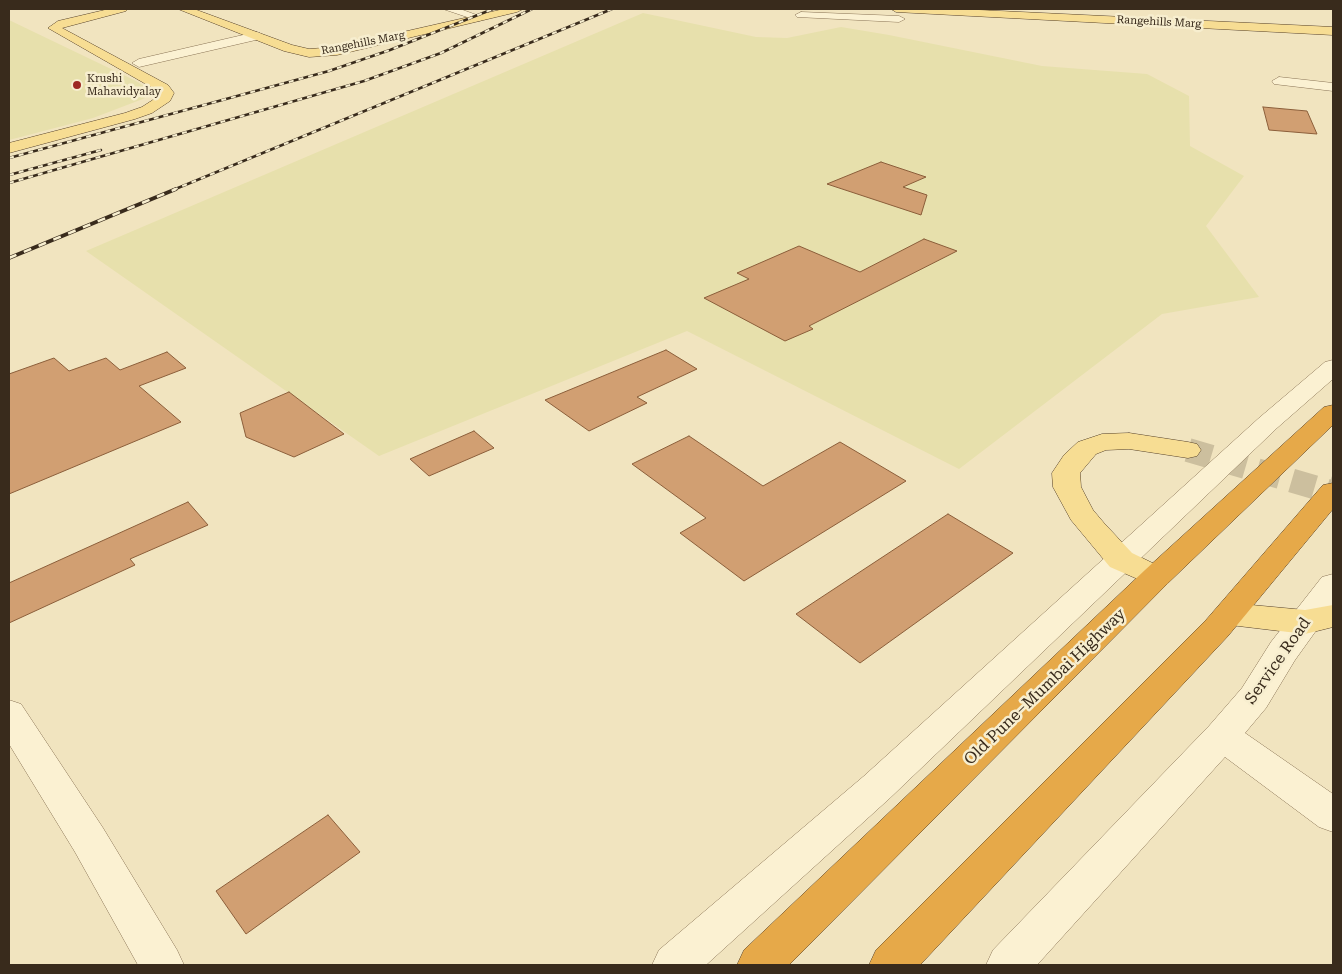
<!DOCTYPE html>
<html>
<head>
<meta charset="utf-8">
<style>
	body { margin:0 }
	#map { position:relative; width:1342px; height:974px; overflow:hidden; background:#f1e4bf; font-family:"Roboto Serif",serif }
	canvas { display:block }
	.frame { position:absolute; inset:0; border:10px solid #392b1c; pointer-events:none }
</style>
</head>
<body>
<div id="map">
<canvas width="1342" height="974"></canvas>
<div class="frame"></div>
</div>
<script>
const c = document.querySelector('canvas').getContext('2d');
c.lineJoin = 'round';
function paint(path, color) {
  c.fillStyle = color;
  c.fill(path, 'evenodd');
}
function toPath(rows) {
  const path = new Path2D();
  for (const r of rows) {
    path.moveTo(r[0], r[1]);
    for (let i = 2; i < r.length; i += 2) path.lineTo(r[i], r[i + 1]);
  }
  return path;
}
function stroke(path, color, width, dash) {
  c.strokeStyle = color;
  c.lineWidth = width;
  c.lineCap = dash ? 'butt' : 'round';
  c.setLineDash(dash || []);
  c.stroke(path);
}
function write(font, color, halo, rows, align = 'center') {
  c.font = font + ' "Roboto Serif",serif';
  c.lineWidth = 5;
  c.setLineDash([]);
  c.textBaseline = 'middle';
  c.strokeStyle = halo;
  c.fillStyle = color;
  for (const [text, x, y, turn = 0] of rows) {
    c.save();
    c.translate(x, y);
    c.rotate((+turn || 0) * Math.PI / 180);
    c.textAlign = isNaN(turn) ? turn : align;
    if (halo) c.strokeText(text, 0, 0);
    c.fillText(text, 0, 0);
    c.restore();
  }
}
paint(toPath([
	[643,13,756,37,787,38,841,27,889,35,1042,66,1147,74,1189,96,1190,146,1244,176,1206,226,1259,297,1162,314,959,469,687,331,379,456,86,251],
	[9,20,136,81,150,90,148,97,93,118,9,140]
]), '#e7e0ac');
const building = toPath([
	[1263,107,1307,111,1317,134,1269,130,1263,107],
	[881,162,926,177,903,187,927,195,921,215,827,184,881,162],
	[924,239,957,251,809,326,813,329,785,341,704,298,749,279,737,273,799,246,860,272,924,239],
	[666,350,697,369,637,397,647,403,589,431,545,400,666,350],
	[167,352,186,368,139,386,181,422,9,494,9,374,54,358,69,371,106,358,120,370,167,352],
	[289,392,344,434,294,457,246,437,240,413,289,392],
	[474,431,494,448,429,476,410,459,474,431],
	[689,436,763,486,840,442,906,481,744,581,680,533,706,518,632,464,689,436],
	[188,502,208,525,130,559,135,565,9,623,9,583,188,502],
	[948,514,1013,553,860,663,796,614,948,514],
	[328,815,360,852,246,934,216,891,328,815]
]);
paint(building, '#d19f72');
stroke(building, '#8b5e3a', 1);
stroke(toPath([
	[1188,450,1331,492]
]), '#ccbf9e', 24, [24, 12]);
stroke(toPath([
	[1327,491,1333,493]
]), '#ccbf9e', 31, [31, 16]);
const minor = toPath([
	[443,9,460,9,485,18,479,21,443,9],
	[801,12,899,16,905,19,899,22,797,17,795,15,801,12],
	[256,32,260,33,262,36,260,39,139,67,132,63,139,59,256,32],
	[1279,77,1333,83,1333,91,1274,84,1272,81,1279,77],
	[1333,360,1333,379,1277,428,890,798,706,965,652,965,659,950,864,776,1259,418,1325,362,1333,360],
	[1333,574,1333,607,1295,660,1266,708,1245,733,1333,794,1333,832,1319,827,1225,757,1037,965,986,965,993,950,1209,726,1242,688,1271,642,1322,577,1333,574],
	[9,700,21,704,103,828,177,950,184,965,138,965,75,852,9,744,9,700]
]);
const major = toPath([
	[109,9,128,9,126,11,62,28,168,85,174,93,170,101,152,113,135,119,9,153,9,143,125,113,142,107,159,96,158,91,48,28,58,21,109,9],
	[178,9,194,9,292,45,309,49,337,47,504,9,523,9,517,12,337,55,309,57,284,51,178,9],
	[891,9,958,9,1333,27,1333,35,896,12,891,9],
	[1129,433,1188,442,1197,444,1201,450,1197,456,1188,458,1129,449,1106,450,1096,454,1080,473,1081,487,1093,510,1104,523,1132,553,1167,570,1171,577,1167,584,1156,587,1110,567,1071,520,1053,487,1052,473,1064,455,1078,442,1102,434,1129,433],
	[1230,603,1305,610,1333,605,1333,627,1305,634,1230,625,1219,622,1214,614,1219,606,1230,603]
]);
const highway = toPath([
	[1333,405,1333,425,1167,584,789,965,737,965,744,950,1145,570,1324,407,1333,405],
	[1333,483,1333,509,1228,636,920,965,869,965,876,950,1206,620,1323,485,1333,483]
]);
stroke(minor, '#8a7456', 1);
stroke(major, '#57422b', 1);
stroke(highway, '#57422b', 1);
paint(minor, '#fbf1d2');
paint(major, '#f7dd93');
paint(highway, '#e6a949');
const railFar1 = toPath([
	[9,158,329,71,390,50,493,9],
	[9,175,101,150],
	[9,183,364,81,441,53,532,9],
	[173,190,612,9]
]);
const rail = toPath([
	[9,258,176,189]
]);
stroke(railFar1, '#392b1c', 2.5);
stroke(rail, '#392b1c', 4);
stroke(railFar1, '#f7eecf', 2, [5]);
stroke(rail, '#f7eecf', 2.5, [8]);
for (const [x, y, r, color] of [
	[77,85,5,"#9d2822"]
]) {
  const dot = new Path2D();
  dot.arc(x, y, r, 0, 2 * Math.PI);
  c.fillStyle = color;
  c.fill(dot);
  stroke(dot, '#f7eecf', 2);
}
write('11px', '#392b1c', '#f7eecf', [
	["Rangehills Marg",1159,22,3],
	["Rangehills Marg",363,43,-11]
]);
write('11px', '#392b1c', '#f7eecf', [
	["Krushi",87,79],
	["Mahavidyalay",87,92]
], 'left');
write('16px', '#392b1c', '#f7eecf', [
	["Service Road",1278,661,-55],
	["Old Pune–Mumbai Highway",1045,687,-44]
]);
</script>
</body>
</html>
